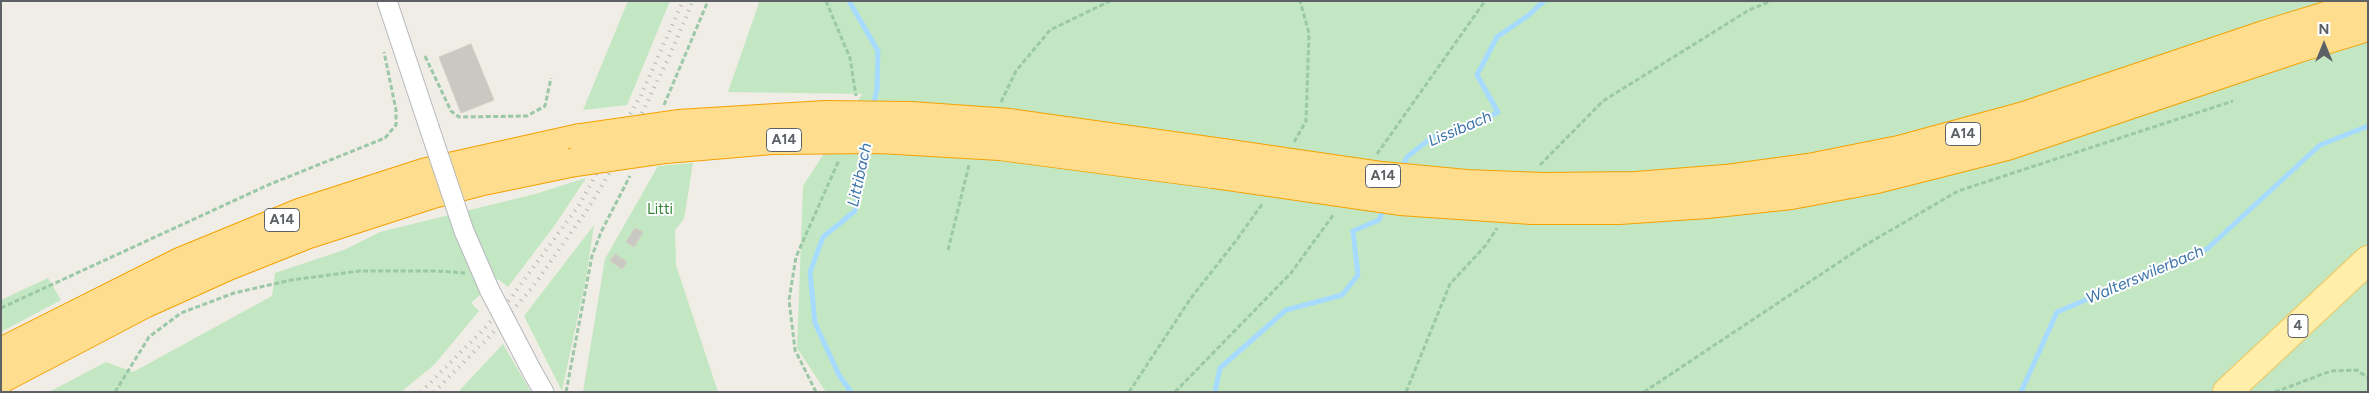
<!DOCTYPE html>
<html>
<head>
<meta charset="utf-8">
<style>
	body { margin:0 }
	#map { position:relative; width:2369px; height:393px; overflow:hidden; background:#efede5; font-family:Figtree,sans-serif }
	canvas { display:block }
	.frame { position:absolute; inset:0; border:2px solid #5d6166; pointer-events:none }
	.north { position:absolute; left:2299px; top:20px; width:50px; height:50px; -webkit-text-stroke:4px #fff; paint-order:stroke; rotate:0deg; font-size:14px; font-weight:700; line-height:20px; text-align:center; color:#5d6166 }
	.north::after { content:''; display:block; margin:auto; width:18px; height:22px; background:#5d6166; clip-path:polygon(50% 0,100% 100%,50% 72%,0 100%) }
</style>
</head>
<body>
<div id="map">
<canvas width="2369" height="393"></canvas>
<div class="frame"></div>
<div class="north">N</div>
</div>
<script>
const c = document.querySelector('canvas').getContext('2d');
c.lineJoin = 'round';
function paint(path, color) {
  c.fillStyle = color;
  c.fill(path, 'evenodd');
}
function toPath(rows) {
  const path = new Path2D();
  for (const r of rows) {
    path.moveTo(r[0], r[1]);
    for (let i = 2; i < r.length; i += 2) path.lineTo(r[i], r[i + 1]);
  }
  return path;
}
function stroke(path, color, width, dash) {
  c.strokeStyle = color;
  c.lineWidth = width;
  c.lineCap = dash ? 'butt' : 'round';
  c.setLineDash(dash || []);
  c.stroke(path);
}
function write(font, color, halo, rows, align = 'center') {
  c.font = font + ' Figtree,sans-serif';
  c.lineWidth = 4;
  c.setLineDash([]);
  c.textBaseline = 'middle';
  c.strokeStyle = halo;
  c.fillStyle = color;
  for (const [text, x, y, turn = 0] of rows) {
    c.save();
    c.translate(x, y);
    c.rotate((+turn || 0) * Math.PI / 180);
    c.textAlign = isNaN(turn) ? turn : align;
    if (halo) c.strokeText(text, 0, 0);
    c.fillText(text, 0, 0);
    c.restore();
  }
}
paint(toPath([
	[628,1,670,1,627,105,583,110],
	[755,1,2368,1,2368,392,826,392,797,348,803,186,862,94,728,92,759,3],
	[693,163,684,219,675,230,676,265,718,392,583,392,605,259,658,166],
	[586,178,555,225,508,287,498,279,471,303,479,311,434,365,401,392,49,392,106,362,133,372,272,296,275,273,344,250,380,232,535,194],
	[594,225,586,278,562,391,524,316],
	[48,278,61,300,1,332,1,300],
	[503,344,531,392,458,392]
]), '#c3e7c2');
stroke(toPath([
	[849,1,878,51,877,89,873,107],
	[1401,170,1407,157,1431,138,1478,123,1498,112,1477,75,1497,37,1529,15,1544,1],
	[851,392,839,375,815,323,810,272,823,237,855,211,866,148],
	[1215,392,1220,368,1286,310,1342,295,1358,275,1353,231,1379,220,1384,207],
	[2021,392,2057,312,2207,249,2320,145,2368,126]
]), '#a6dbff', 5);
const building = toPath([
	[471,44,494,100,461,113,439,57,471,44],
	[635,228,643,232,634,247,626,242,635,228],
	[615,254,627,262,622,269,610,261,615,254]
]);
paint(building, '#cac8c2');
stroke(building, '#d4cfc3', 1);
const street = toPath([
	[387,1,429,127],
	[464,231,490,291],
	[533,373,544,392]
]);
const primary = toPath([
	[2227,392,2368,260]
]);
const highway = toPath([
	[1010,123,1224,153],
	[1000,146,1213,174],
	[1543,187,1636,186,1725,179,1814,167,1899,150,2024,116,2264,35,2368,3],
	[1532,210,1619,210,1707,204,1791,195,1877,179,2007,146,2299,48,2368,27],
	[1,352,180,262,302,212,423,173,580,138],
	[1,379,144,304,228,266,306,235,433,194,483,181,570,163]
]);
stroke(street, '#b6b8bc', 21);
stroke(primary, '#f3c45b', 30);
stroke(highway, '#f5a100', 30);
stroke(toPath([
	[826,1,850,58,856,96],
	[425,56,451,111,459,117,527,116,545,106,551,78],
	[1001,102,1016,71,1050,30,1110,1],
	[664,105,708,1],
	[1294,142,1306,121,1309,33,1300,1],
	[1377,154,1485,1],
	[1540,165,1603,101,1749,10,1771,1],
	[948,250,969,165],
	[1,308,268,185,385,138,396,125,396,110,384,52],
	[115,392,149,337,181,313,234,293,291,280,360,271,438,271,465,273],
	[566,392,592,256,601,232,630,176],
	[816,392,795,350,789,300,796,257,839,160],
	[1129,392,1191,298,1235,242,1263,203],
	[1175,392,1291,273,1334,214],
	[1406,392,1450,284,1486,245,1497,228],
	[1644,392,1862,247,1958,191,2233,101],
	[2275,392,2331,371,2357,370,2368,378]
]), '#9bc8a6', 3, [5, 2.5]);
stroke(street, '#fff', 19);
stroke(primary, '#ffefab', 28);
stroke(highway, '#fede8e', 28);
stroke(toPath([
	[421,392,484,329,511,298,579,205,641,95,683,1],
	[434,392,489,337,532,288,587,210,628,142,668,59,693,1]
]), '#b4b5b6', 4, [1, 6]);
const streetBridge = toPath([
	[429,127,464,231],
	[490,291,533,373]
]);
const highwayBridge = toPath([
	[580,138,678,124,825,115,911,116,1010,123],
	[1224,153,1382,176,1466,184,1543,187],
	[570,163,666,149,772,140,880,139,1000,146],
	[1213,174,1400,201,1532,210]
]);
stroke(streetBridge, '#b6b8bc', 21, []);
stroke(highwayBridge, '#f5a100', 30, []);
stroke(streetBridge, '#fff', 19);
stroke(highwayBridge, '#fede8e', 28);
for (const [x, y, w] of [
	[1963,134,35],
	[784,140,35],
	[1383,176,35],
	[282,220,35],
	[2298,326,20]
]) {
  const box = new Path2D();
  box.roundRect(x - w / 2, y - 11.5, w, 23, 4);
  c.fillStyle = '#fff';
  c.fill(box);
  stroke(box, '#5d6166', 1);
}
write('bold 14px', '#5d6166', null, [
	["A14",1963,134],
	["A14",784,140],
	["A14",1383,176],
	["A14",282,220],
	["4",2298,326]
]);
write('15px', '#348536', '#fff', [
	["Litti",660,210]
]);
write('italic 16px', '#3e75aa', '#fff', [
	["Lissibach",1460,129,-23],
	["Littibach",860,175,-78],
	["Walterswilerbach",2145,275,-23]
]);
</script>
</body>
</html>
